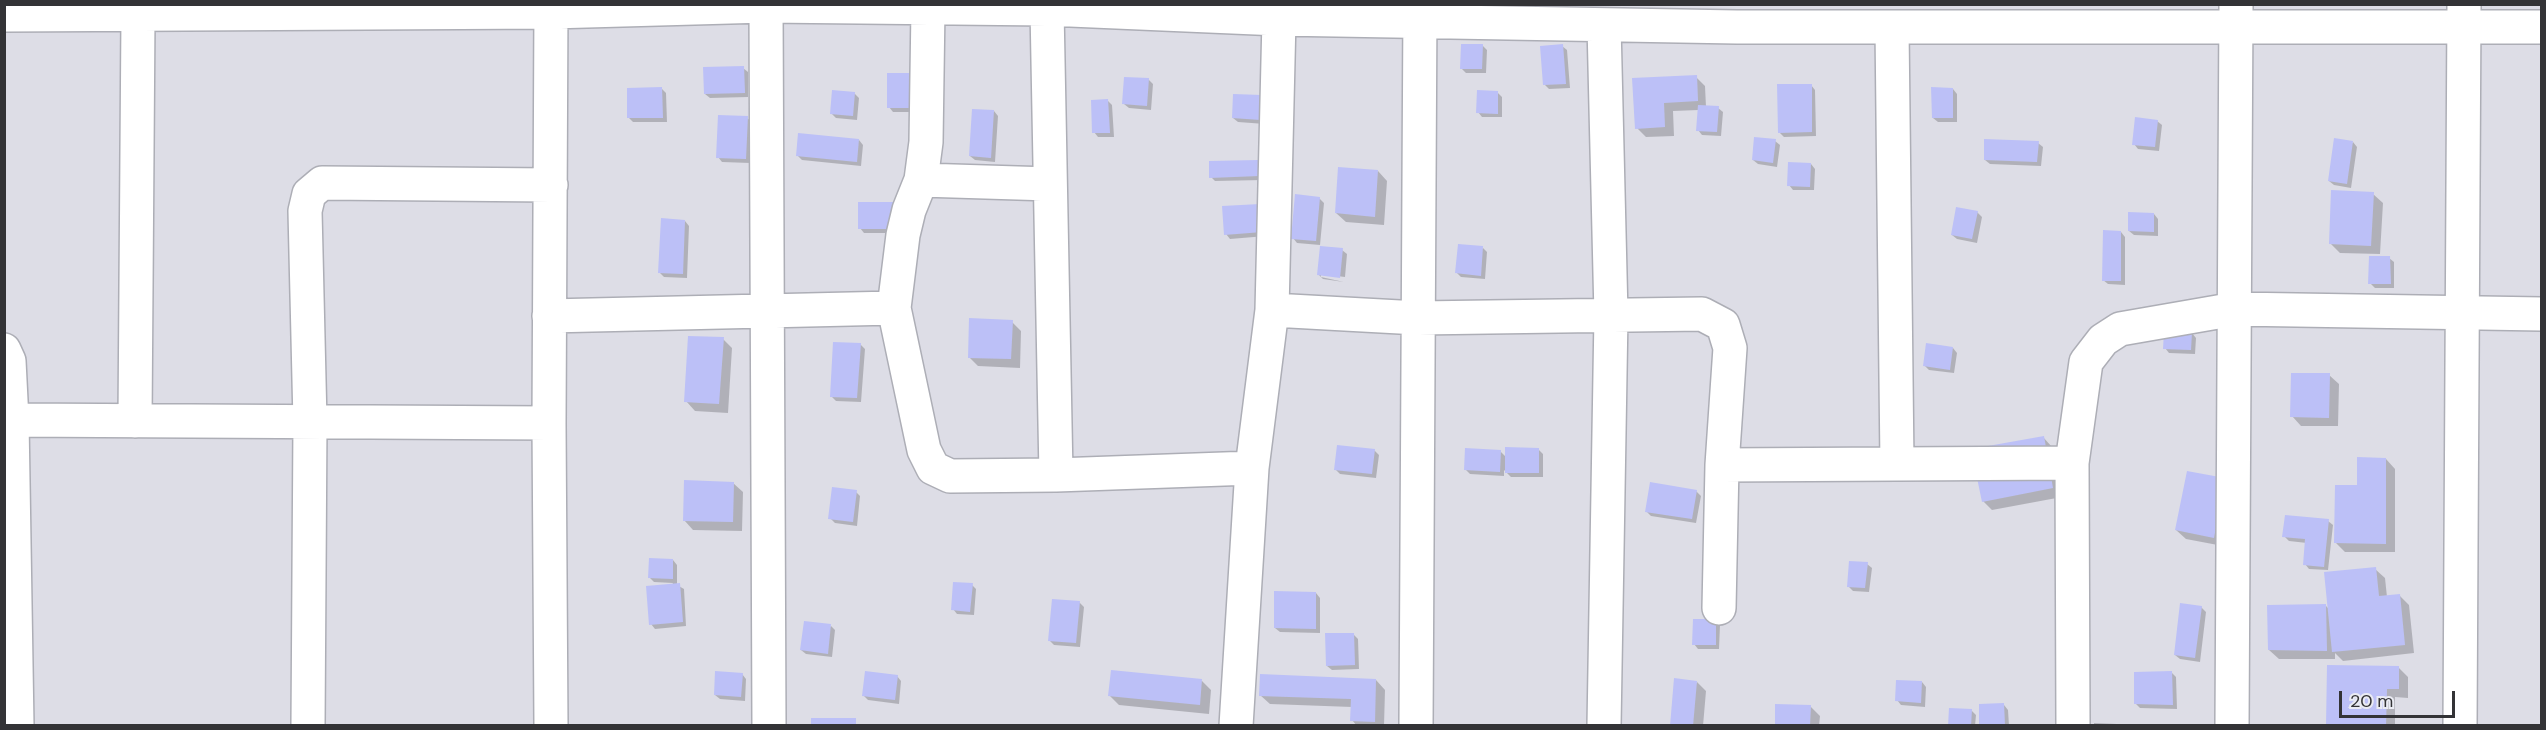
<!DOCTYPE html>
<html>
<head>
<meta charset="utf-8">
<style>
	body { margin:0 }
	#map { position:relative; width:2546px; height:730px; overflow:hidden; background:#dddde6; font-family:"DM Sans",sans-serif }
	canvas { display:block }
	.frame { position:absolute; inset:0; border:6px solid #333336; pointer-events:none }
	.scale { position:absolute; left:2339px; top:691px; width:116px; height:27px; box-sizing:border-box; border:3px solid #333336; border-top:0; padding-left:8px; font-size:18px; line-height:21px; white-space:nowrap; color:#333336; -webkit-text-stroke:4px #eaebf3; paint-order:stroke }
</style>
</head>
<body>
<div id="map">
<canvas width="2546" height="730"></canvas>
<div class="frame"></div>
<div class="scale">20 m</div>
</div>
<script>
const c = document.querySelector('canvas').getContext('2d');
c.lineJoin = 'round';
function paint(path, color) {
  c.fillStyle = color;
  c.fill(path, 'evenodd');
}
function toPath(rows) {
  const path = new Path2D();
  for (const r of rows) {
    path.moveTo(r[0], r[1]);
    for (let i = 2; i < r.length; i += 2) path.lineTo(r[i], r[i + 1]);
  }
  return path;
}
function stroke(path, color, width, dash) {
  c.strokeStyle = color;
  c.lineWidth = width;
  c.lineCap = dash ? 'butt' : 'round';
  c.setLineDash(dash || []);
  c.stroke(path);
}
paint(toPath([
	[1482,45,1487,50,1486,73,1466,73,1461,68],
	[1562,46,1567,50,1570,88,1549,89,1545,85],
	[743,68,748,72,748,97,710,98,705,94],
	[889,74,917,112,893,112,889,107],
	[1696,77,1705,86,1706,107,1718,108,1723,112,1721,136,1702,135,1698,130,1699,110,1673,111,1674,136,1646,137,1637,128,1634,79],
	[1148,79,1153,84,1151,110,1129,108,1124,104],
	[1811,85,1815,90,1816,136,1784,137,1779,132],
	[662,89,666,93,667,122,633,122,629,118],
	[1953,89,1957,94,1957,122,1938,122,1933,118],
	[1497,92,1502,97,1502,117,1482,117,1478,112],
	[854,93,859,98,857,120,836,118,831,113],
	[1262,96,1265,124,1238,122,1233,118],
	[1108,101,1112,105,1114,137,1098,137,1094,132],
	[994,111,998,116,995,162,975,160,970,156],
	[747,118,752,122,750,163,722,162,718,157],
	[2157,121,2162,125,2159,151,2138,149,2134,144],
	[859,140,863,145,861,166,802,160,797,155],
	[1775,141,1780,145,1777,167,1758,164,1753,160],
	[2353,142,2357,147,2351,188,2334,185,2329,181],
	[2038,143,2043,147,2041,166,1990,164,1985,160],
	[1258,161,1262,166,1263,180,1215,181,1211,177],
	[1811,164,1815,169,1814,190,1793,190,1789,185],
	[1378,171,1387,181,1384,225,1346,222,1336,213],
	[2373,194,2383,203,2380,254,2340,253,2330,243],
	[1319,198,1324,203,1320,245,1297,243,1293,238],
	[860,204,919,233,864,233,860,228],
	[1224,208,1266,236,1230,239,1226,234],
	[1977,212,1982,217,1977,243,1957,239,1952,235],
	[2154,214,2158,219,2158,236,2134,235,2129,231],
	[685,221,689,226,687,278,664,277,660,273],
	[2121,232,2125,237,2125,285,2108,284,2103,280],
	[1483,248,1487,252,1485,279,1461,277,1456,272],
	[1342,250,1347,254,1345,277,1321,274,1321,277,1344,282,1323,279,1318,274],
	[2389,258,2394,262,2394,288,2375,288,2370,283],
	[1012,322,1021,331,1020,368,978,366,969,357],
	[2192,333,2196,338,2195,354,2169,353,2165,348],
	[723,339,732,348,728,413,695,411,686,401],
	[860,344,865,349,861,402,836,401,832,397],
	[1953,348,1957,353,1954,373,1929,370,1924,365],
	[2329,375,2339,384,2338,426,2301,426,2292,416],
	[2043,437,2052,447,2062,497,1992,510,1983,501],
	[1538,449,1543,454,1543,477,1511,477,1504,470,1504,476,1470,474,1466,470,1500,451,1507,458],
	[1374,450,1379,455,1376,478,1340,474,1336,470],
	[2386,459,2395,469,2395,552,2345,552,2336,543,2358,487],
	[2225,480,2223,546,2186,539,2176,530],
	[733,483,743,492,742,531,693,530,684,520],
	[1696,491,1701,496,1696,523,1651,516,1646,511],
	[856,492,860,496,857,526,835,523,830,518],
	[2328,521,2333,525,2328,570,2309,569,2305,564,2307,543,2289,541,2284,536],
	[673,560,677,565,677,585,684,589,686,626,655,629,651,624,673,583,654,582,650,578],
	[1867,564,1872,568,1869,592,1853,591,1849,587],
	[2375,569,2385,578,2387,597,2400,596,2409,605,2414,653,2343,661,2335,653,2335,659,2279,659,2269,650,2326,606,2330,610],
	[972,585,976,589,974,615,957,614,953,609],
	[1316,593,1320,598,1320,633,1280,632,1275,628],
	[1079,602,1084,607,1080,647,1054,645,1050,641],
	[2201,607,2206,612,2200,662,2180,659,2175,655],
	[1715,621,1720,625,1719,649,1698,649,1694,644],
	[831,626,835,630,832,657,806,654,801,650],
	[1354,635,1358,639,1359,669,1332,670,1327,666],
	[2398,667,2408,677,2408,698,2395,697,2395,726,2328,726],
	[2172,673,2176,677,2177,709,2140,708,2136,704],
	[742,674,746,679,745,701,720,699,715,695],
	[897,676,901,681,899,704,868,700,864,696],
	[1376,680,1385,690,1384,726,1357,726,1352,720,1352,707,1270,704,1260,695],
	[1202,681,1211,690,1209,714,1119,705,1110,696],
	[1697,682,1706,691,1703,726,1672,726],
	[1922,682,1926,687,1925,707,1901,705,1897,700],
	[2004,705,2008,710,2009,726,1981,726],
	[1810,706,1820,716,1819,726,1776,726],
	[1971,710,1976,715,1975,726,1950,726],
	[2094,723,2117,724,2118,726,2094,726]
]), '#0003');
paint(toPath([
	[1461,44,1483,44,1482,69,1460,69],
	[1563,44,1566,84,1543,85,1540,46],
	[744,66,745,93,704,94,703,67],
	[887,73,913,73,913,108,887,108],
	[1697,75,1698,101,1664,103,1665,127,1635,129,1632,78],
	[1124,77,1149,78,1147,106,1122,104],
	[1777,84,1812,84,1812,132,1778,133],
	[662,87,663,118,627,118,627,88],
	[1931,87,1953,88,1953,118,1932,118],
	[832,90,855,92,853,116,830,114],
	[1477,90,1498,91,1498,114,1476,113],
	[1233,94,1262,95,1261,120,1232,118],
	[1108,99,1110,133,1092,133,1091,100],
	[1698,105,1719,106,1717,132,1696,131],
	[972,109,994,110,991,158,969,156],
	[718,115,748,116,746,159,716,158],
	[2135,117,2158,120,2155,147,2132,145],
	[798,133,859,139,857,162,796,156],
	[1754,137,1776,139,1773,163,1752,160],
	[2334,138,2353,141,2347,184,2328,181],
	[1984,139,2039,141,2037,162,1984,160],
	[1258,160,1259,176,1209,178,1209,161],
	[1788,162,1811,163,1810,187,1787,186],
	[1338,167,1378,170,1375,217,1335,213],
	[2331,190,2374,192,2371,246,2329,244],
	[1295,194,1320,197,1316,241,1291,239],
	[858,202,915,202,915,229,858,229],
	[1260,204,1262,232,1224,235,1222,206],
	[1956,207,1978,211,1972,239,1951,235],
	[2128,212,2154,213,2154,232,2128,231],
	[661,218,685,220,683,274,658,273],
	[2103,230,2121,231,2121,281,2102,281],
	[1458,244,1483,246,1481,276,1455,273],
	[1320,246,1343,248,1340,278,1317,275],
	[2369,256,2390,256,2391,284,2368,284],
	[969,318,1013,320,1011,359,968,358],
	[2164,331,2192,332,2191,350,2163,349],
	[688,336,724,337,719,404,684,402],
	[833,342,861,343,857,398,830,397],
	[1926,343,1953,347,1950,370,1923,366],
	[2291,373,2330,373,2329,418,2290,417],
	[2044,436,2053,488,1982,502,1971,449],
	[1337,445,1375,449,1372,474,1334,470],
	[1505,447,1539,448,1539,473,1505,473],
	[1465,448,1501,450,1500,472,1464,470],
	[2357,457,2386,458,2386,544,2334,543,2335,485,2357,485],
	[2187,471,2225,478,2214,538,2175,530],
	[684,480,734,482,733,522,683,521],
	[1650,482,1697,490,1692,519,1645,512],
	[832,487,857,490,853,522,828,519],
	[2285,515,2329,519,2324,567,2303,565,2305,539,2282,537],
	[649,558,673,559,673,579,648,578],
	[1849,561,1868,562,1865,588,1847,587],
	[2376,567,2379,596,2400,594,2405,645,2332,652,2324,572],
	[953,582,973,583,970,612,951,610],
	[680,583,683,622,649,625,646,586],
	[1274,591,1316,592,1316,629,1274,628],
	[1052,599,1080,601,1076,643,1048,641],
	[2180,603,2202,606,2195,658,2174,655],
	[2326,604,2327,651,2268,650,2267,605],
	[1693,619,1716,619,1716,645,1692,645],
	[804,621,831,624,828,654,800,650],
	[1325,633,1354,633,1355,665,1326,666],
	[2327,665,2399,666,2399,689,2387,689,2386,726,2326,726],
	[1111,670,1202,679,1200,705,1108,696],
	[715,671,743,673,741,697,714,695],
	[865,671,898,675,895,700,862,696],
	[2172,671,2173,705,2134,704,2134,672],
	[1260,674,1376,679,1375,722,1350,721,1351,699,1259,696],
	[1674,678,1697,681,1693,726,1670,726],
	[1896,680,1922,681,1921,703,1895,701],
	[2004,703,2005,726,1979,726,1979,704],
	[1775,704,1811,705,1810,726,1775,726],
	[1949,708,1972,709,1971,726,1948,726],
	[811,718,856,718,856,726,811,726]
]), '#bcc0f7');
const minor = toPath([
	[551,4,549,423,551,726],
	[766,6,769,726],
	[1047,9,1056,475],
	[4,15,551,12,766,6,1047,9,1279,19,1737,27,2542,27],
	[1604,25,1611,315,1604,726],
	[1892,28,1897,464],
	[921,180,1050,184],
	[894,308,903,235,909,210,921,180,926,142,928,8],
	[1272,310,1418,318,1702,314,1723,325,1730,348,1722,465,1719,608],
	[549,316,894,308,924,450,933,468,950,476,1056,475,1252,468],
	[4,350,9,361,12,420,17,726],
	[12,420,549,423],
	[135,421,138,16],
	[1722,465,2072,463],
	[308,726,310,422,305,211,309,194,322,183,551,185],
	[1236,726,1252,468,1272,310,1279,19],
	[1416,726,1420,4],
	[2073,726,2072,463,2086,362,2103,340,2120,329,2235,309,2542,314],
	[2232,726,2236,6],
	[2460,726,2464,6]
]);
stroke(minor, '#adaeb6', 36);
stroke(minor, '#fff', 33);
</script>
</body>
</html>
